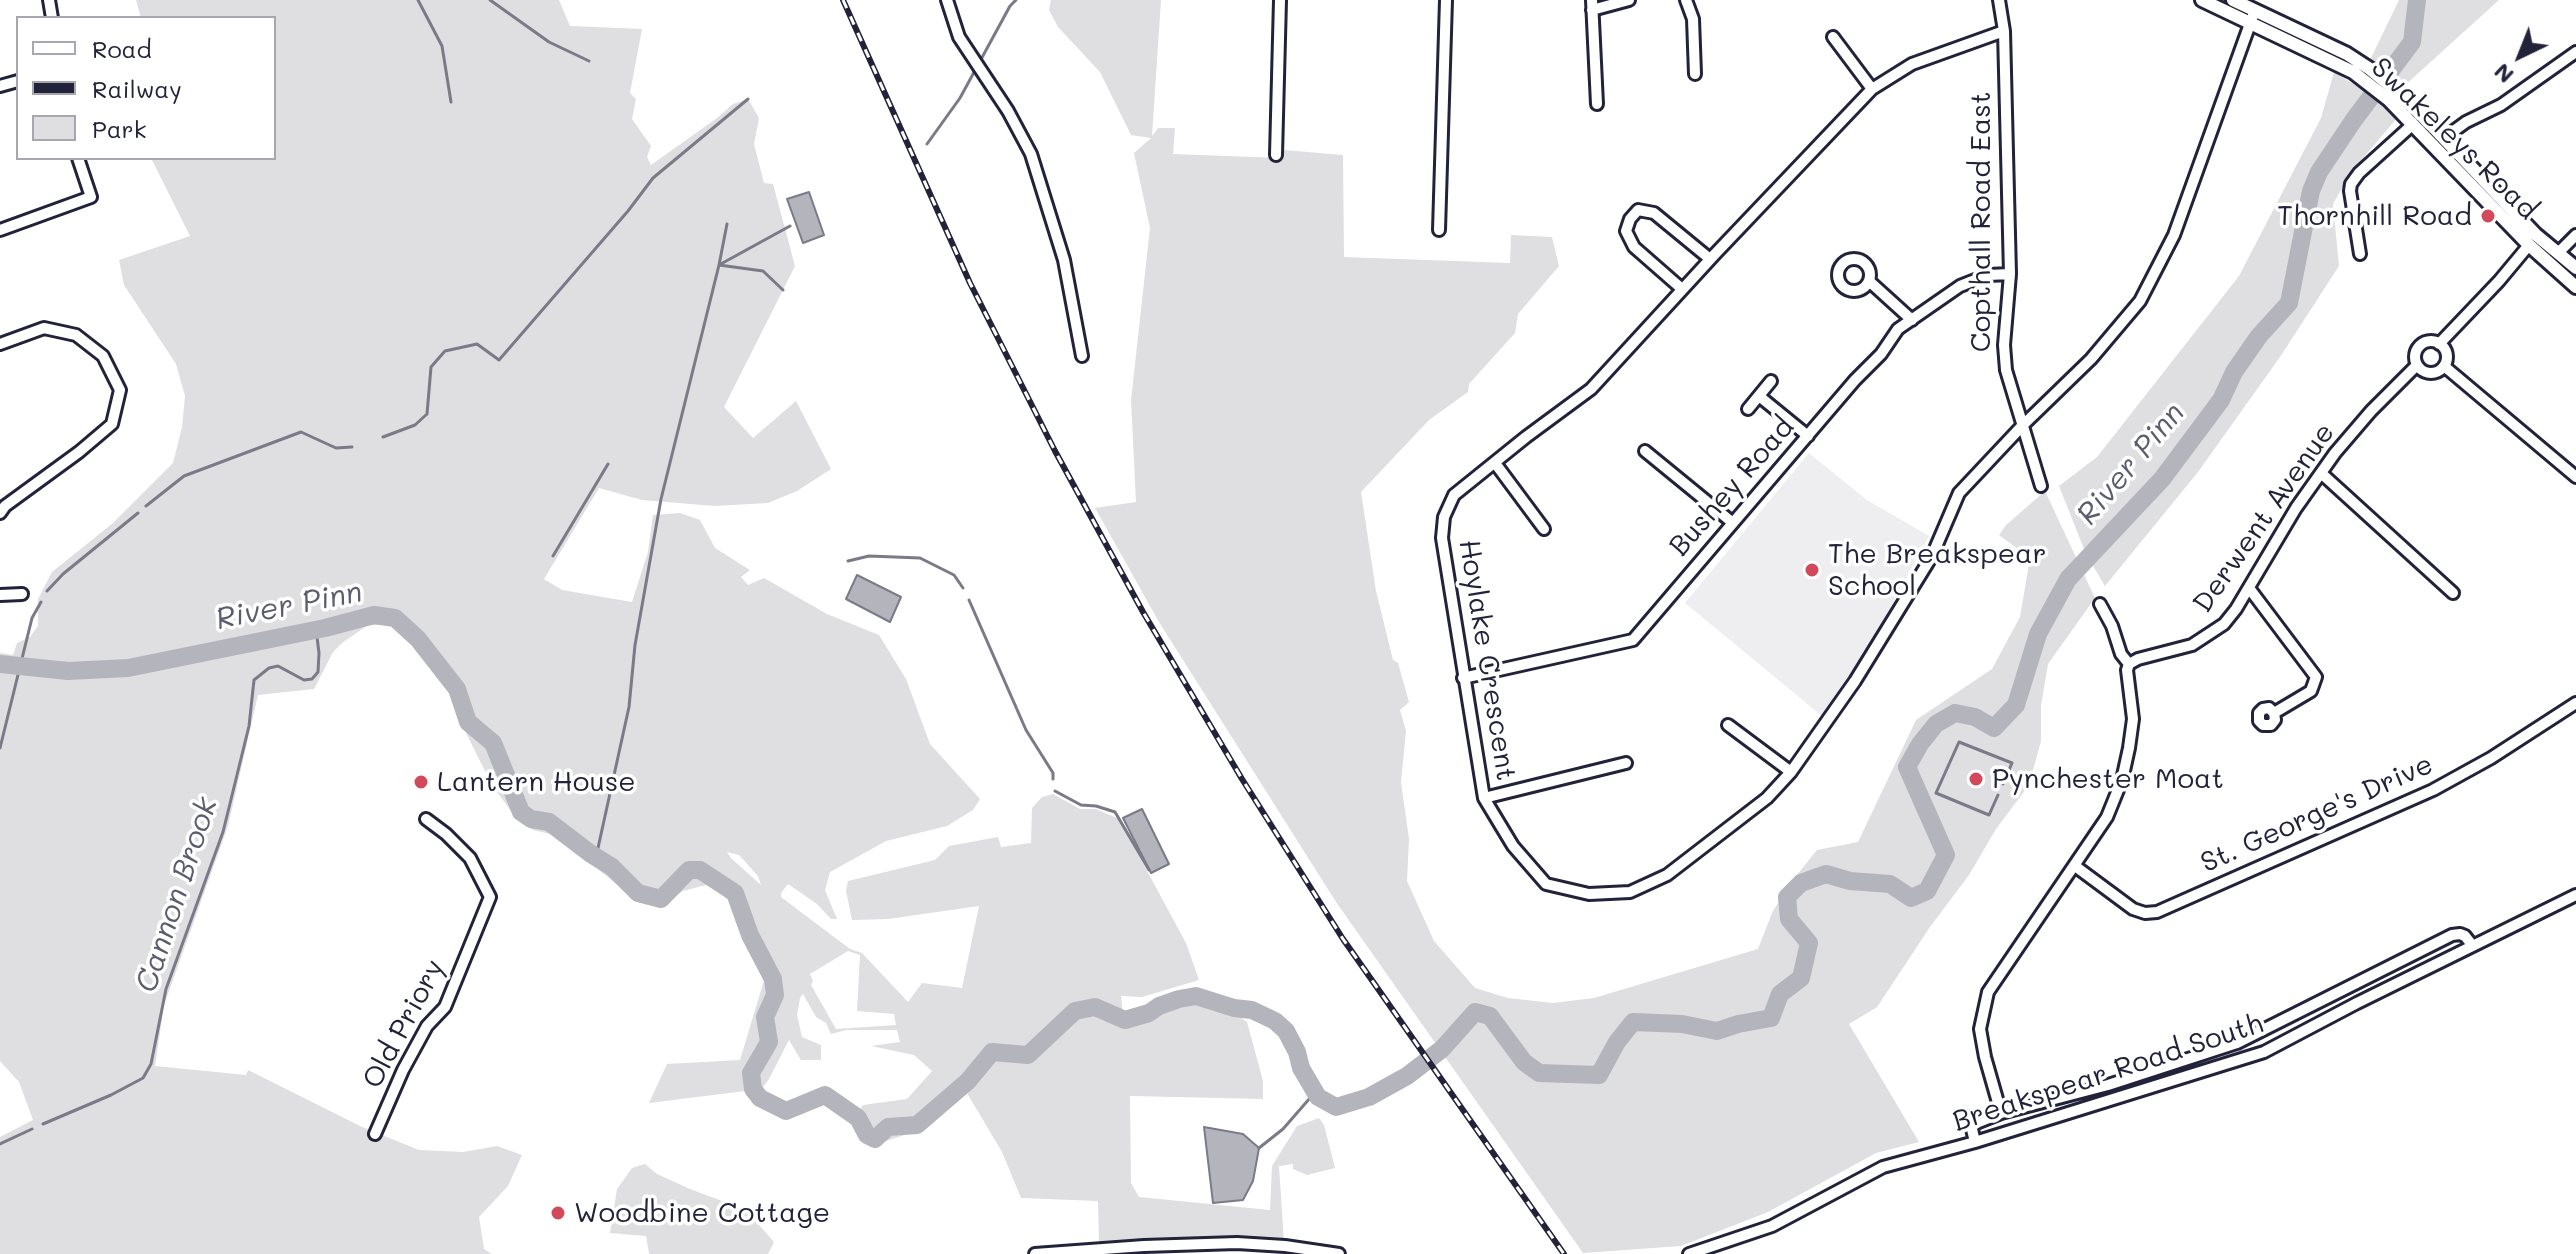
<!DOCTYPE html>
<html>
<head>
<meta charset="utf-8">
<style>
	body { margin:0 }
	#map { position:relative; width:2576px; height:1254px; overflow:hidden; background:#fff; font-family:Mali,sans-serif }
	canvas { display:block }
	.legend { position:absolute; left:16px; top:16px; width:260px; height:144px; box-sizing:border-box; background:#fff; border:2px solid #a7a7b1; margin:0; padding:10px 14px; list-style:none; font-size:24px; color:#22223b }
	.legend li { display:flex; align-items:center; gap:16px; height:40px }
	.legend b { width:40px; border:2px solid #a7a7b1 }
	.north { position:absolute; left:2480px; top:16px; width:80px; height:80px; -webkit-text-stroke:6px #fff; paint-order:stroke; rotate:223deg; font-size:22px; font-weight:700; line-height:32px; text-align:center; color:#22223b }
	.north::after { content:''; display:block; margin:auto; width:28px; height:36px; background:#22223b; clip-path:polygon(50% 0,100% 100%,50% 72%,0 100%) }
</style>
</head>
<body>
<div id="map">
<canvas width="2576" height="1254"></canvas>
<ul class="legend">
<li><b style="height:10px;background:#fff"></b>Road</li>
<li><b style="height:10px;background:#22223b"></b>Railway</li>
<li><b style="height:22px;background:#dfdfe2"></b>Park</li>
</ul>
<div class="north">N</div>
</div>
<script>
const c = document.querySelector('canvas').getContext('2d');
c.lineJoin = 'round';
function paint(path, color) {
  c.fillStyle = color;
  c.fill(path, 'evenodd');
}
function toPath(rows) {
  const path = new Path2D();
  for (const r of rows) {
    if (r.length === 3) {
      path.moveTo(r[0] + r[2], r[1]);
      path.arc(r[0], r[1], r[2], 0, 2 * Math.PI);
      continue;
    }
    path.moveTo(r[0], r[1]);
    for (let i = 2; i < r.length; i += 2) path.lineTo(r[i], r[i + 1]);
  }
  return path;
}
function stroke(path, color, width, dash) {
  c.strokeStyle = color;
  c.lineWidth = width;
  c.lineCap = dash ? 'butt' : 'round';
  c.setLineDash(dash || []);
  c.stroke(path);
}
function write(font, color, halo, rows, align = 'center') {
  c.font = font + ' Mali,sans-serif';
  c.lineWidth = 7;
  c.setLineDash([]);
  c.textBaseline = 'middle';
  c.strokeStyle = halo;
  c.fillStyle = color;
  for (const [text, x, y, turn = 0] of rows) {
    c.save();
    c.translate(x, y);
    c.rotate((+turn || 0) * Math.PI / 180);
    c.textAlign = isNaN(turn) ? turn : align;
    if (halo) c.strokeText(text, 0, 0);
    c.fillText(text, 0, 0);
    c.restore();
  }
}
paint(toPath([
	[1809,453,1867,500,1929,536,1879,629,1822,716,1685,603]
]), '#eeeef1');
paint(toPath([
	[136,0,559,0,570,26,642,29,630,93,636,99,632,119,651,146,647,157,651,165,717,118,733,104,748,99,759,118,754,144,764,183,773,184,795,266,724,407,753,438,796,401,831,469,797,491,768,503,715,506,642,500,599,488,544,579,562,590,632,602,648,552,653,515,680,513,700,520,715,548,750,570,741,577,748,585,764,578,827,614,879,635,906,679,930,744,980,799,973,810,947,826,886,841,830,872,825,890,837,919,831,919,817,904,788,884,781,893,781,897,850,949,862,953,908,1002,922,983,962,988,979,906,888,919,852,920,846,891,848,881,935,860,949,846,998,837,1001,847,1031,843,1032,808,1042,797,1053,794,1080,809,1096,809,1119,819,1186,943,1199,980,1142,997,1121,996,1124,1023,1135,1023,1161,1008,1195,999,1233,1012,1247,1022,1263,1081,1263,1099,1130,1096,1131,1183,1139,1197,1270,1210,1272,1166,1297,1126,1319,1118,1324,1125,1335,1168,1307,1175,1293,1169,1293,1164,1279,1166,1284,1242,1183,1238,1099,1242,1098,1201,1021,1198,1002,1152,967,1093,923,1129,874,1145,863,1139,852,1121,863,1105,907,1099,932,1071,914,1055,871,1046,900,1042,897,1030,846,1030,831,1034,826,1023,816,1017,803,994,800,998,797,1015,802,1037,821,1045,821,1060,801,1060,789,1040,769,1079,753,1101,745,1091,649,1103,667,1064,740,1060,765,977,736,921,732,904,720,892,706,885,683,891,660,907,635,899,555,835,533,830,516,818,492,785,460,721,444,679,415,650,406,635,393,625,368,625,342,643,333,652,314,689,258,695,228,826,164,1005,155,1066,246,1075,248,1070,362,1127,419,1150,463,1152,497,1146,522,1155,508,1186,479,1217,484,1249,492,1254,0,1254,0,1137,33,1120,19,1082,0,1061,0,653,13,655,17,643,30,637,38,626,38,599,52,572,113,523,173,463,182,427,185,396,176,364,124,285,119,260,190,236,151,158,274,158,274,18,141,18],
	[727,852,739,855,758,876,761,885,731,858],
	[848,951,860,955,857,1011,894,1014,896,1025,836,1029,811,985,813,981,810,974],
	[1051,0,1161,0,1152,136,1158,128,1175,128,1173,154,1281,158,1284,150,1343,155,1344,257,1510,263,1511,235,1552,237,1559,266,1518,314,1515,333,1469,384,1468,392,1429,420,1361,492,1376,591,1393,660,1398,663,1409,702,1400,710,1406,731,1401,782,1409,839,1407,881,1434,941,1475,988,1508,998,1553,1003,1594,998,1758,949,1772,913,1788,886,1817,850,1858,842,1916,720,1992,669,2020,617,2030,558,1999,535,2006,525,2045,491,2095,598,2048,664,2041,705,2041,741,2029,785,1996,829,1969,875,1930,927,1877,1007,1849,1024,1919,1142,1876,1153,1768,1212,1681,1246,1583,1253,1336,902,1159,622,1095,508,1136,502,1131,400,1150,228,1134,153,1151,138,1131,135,1100,72,1058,27,1049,10],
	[2399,0,2499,0,2403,87,2370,60],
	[2334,72,2366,92,2398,117,2352,171,2333,204,2339,266,2280,357,2198,472,2105,586,2086,554,2059,486,2097,457,2239,276,2321,118],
	[645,1164,657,1174,690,1189,746,1210,774,1242,768,1254,649,1254,646,1236,610,1233,617,1189,632,1168]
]), '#dfdfe2');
const water = toPath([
	[809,192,824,235,803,243,787,199,809,192],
	[857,575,901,597,890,622,846,599,857,575],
	[1142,809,1169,864,1151,873,1123,818,1142,809],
	[1204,1127,1243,1134,1259,1148,1253,1181,1243,1200,1213,1203,1204,1127]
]);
paint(water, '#b4b4bc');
stroke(water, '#7a7a88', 2);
stroke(toPath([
	[418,0,442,46,451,102],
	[490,0,549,42,589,61],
	[927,144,960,98,1010,6,1016,0],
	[727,224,719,265,763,271,783,290],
	[383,437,415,425,427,414,431,367,445,351,477,344,499,360,628,211,653,178,748,99],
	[146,506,184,476,301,432,336,448,352,447],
	[553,556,608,464],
	[848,561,869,556,920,558,954,575,963,588],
	[47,591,63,574,138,513],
	[969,600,1026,730,1053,773,1053,779],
	[0,748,32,618,41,602],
	[1055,791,1081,805,1096,806,1115,812,1149,870],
	[1998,795,1989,815,1936,793,1959,742,2012,763,2003,784],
	[596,857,629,707,635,645,661,499,719,265,790,226],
	[43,1124,111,1095,143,1078,151,1064,166,989,223,832,249,726,254,680,269,668,278,666,304,680,312,679,318,672,319,653,316,629],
	[0,1144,32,1129],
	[1259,1148,1283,1129,1310,1098,1318,1097]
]), '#7a7a88', 3);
stroke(toPath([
	[0,664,68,671,128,668,325,628,374,615,395,618,418,639,457,689,468,722,493,743,521,812,531,819,549,822,591,854,612,867,638,893,661,899,689,870,700,870,735,893,750,935,773,979,775,995,765,1017,769,1042,751,1073,753,1089,760,1098,786,1111,825,1095,858,1118,867,1135,875,1139,888,1127,917,1125,968,1081,992,1052,1028,1055,1075,1011,1095,1007,1125,1020,1149,1013,1159,1006,1179,999,1196,996,1234,1008,1252,1010,1275,1021,1286,1031,1297,1052,1301,1068,1318,1097,1336,1107,1369,1097,1407,1076,1442,1049,1475,1012,1490,1016,1524,1062,1539,1073,1599,1075,1617,1042,1633,1022,1682,1024,1717,1031,1738,1024,1771,1018,1780,994,1801,978,1809,943,1789,919,1787,897,1801,883,1826,874,1850,881,1890,884,1911,898,1927,891,1946,855,1907,767,1920,744,1936,724,1955,713,1975,717,1994,728,2016,705,2038,634,2068,579,2162,479,2221,400,2234,372,2259,336,2289,303,2311,191,2319,172,2353,121,2412,42,2417,0]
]), '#b4b4bc', 18);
const minor = toPath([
	[49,0,52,18],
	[947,0,959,37,1008,111,1031,154,1064,260,1082,356],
	[1592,0,1597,104],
	[1686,0,1693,19,1695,74],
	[1999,0,2004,31,2010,274,2004,345,2006,370,2041,486],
	[1592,10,1629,0],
	[2004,31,1912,64,1872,89,1715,254,1591,389,1526,437,1454,495,1444,517,1442,538,1484,798,1513,846,1546,884,1589,894,1630,892,1667,875,1767,798,1791,772,1855,681,1932,556,1959,493,2022,426,2091,359,2140,301,2174,235,2255,10],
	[1833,37,1872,89],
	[0,86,18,81],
	[2444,138,2466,122,2501,105,2576,52],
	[1276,155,1280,0],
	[0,230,91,197,78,158],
	[1439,230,1446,0],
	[2558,253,2576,235],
	[2360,254,2350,191,2351,184,2359,173,2412,125],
	[1854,275,16],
	[1869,281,1912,320],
	[1682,289,1634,247,1626,231,1630,219,1638,210,1654,213,1710,259],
	[2431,357,16],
	[0,344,44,328,76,335,103,356,120,390,112,424,79,452,5,506,0,513],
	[2439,344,2499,281,2529,245],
	[2444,366,2576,477],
	[1759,396,1808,436],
	[1748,409,1771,381],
	[1645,451,1733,523],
	[1495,463,1544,529],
	[2321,473,2453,593],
	[2249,588,2316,677,2311,691,2274,713,2275,720,2271,725,2263,725,2259,721,2259,713,2263,709,2269,708,2274,713],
	[0,595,22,594],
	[2129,664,2138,659,2192,645,2224,624,2236,609,2296,508,2335,453,2371,411,2417,365],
	[1463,678,1633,640,1855,380,1881,354,1898,329,1960,286,1988,275,2010,274],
	[1728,725,1791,772],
	[1484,798,1626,763],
	[2075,866,2133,909,2145,913,2157,912,2433,790,2491,758,2576,703],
	[2001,1113,1985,1057,1980,1029,1988,992,2107,817,2122,780,2129,748,2133,719,2127,670,2129,664,2121,654,2112,626,2100,604],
	[375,1134,403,1070,427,1026,445,1007,490,897,470,858,446,834,426,819],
	[1975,1142,1971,1125,2001,1113,2108,1085,2237,1043,2452,935,2460,934,2465,936,2472,945],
	[1035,1254,1144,1246,1237,1243,1285,1246,1339,1254],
	[1689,1254,1772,1226,1883,1167,1975,1142,2264,1052,2357,1003,2576,895]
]);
const major = toPath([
	[2202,0,2353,72,2389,100,2529,245,2576,287],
	[2233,0,2347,54,2370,69,2398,92,2437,131,2535,234,2576,268]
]);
stroke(minor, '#22223b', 16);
stroke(major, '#22223b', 18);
stroke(minor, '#fff', 10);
stroke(major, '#fff', 12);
const rail = toPath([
	[843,0,970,283,1055,451,1143,612,1242,779,1343,939,1564,1254]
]);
stroke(rail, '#22223b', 6);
stroke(rail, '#fff', 3, [9]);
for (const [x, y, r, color] of [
	[2488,216,8,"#d1495b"],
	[1812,570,8,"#d1495b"],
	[1976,779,8,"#d1495b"],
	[421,782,8,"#d1495b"],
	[558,1213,8,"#d1495b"]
]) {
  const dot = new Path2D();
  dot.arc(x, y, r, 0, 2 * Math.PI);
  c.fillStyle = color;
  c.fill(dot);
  stroke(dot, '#fff', 3);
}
write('28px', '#22223b', '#fff', [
	["Swakeleys Road",2454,139,44],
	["Copthall Road East",1981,222,-90],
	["Bushey Road",1732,487,-49],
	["Derwent Avenue",2264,518,-55],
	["Hoylake Crescent",1487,660,81],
	["St. George's Drive",2317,814,-24],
	["Old Priory",404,1024,-62],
	["Breakspear Road South",2108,1073,-18]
]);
write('28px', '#22223b', '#fff', [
	["Thornhill Road",2472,216,"right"],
	["The Breakspear",1828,554],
	["School",1828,586],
	["Pynchester Moat",1992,779],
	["Lantern House",437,782],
	["Woodbine Cottage",574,1213]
], 'left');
write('italic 30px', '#5c5c6f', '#fff', [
	["River Pinn",2131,464,-50],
	["River Pinn",289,606,-11],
	["Cannon Brook",177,895,-72]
]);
</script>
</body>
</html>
